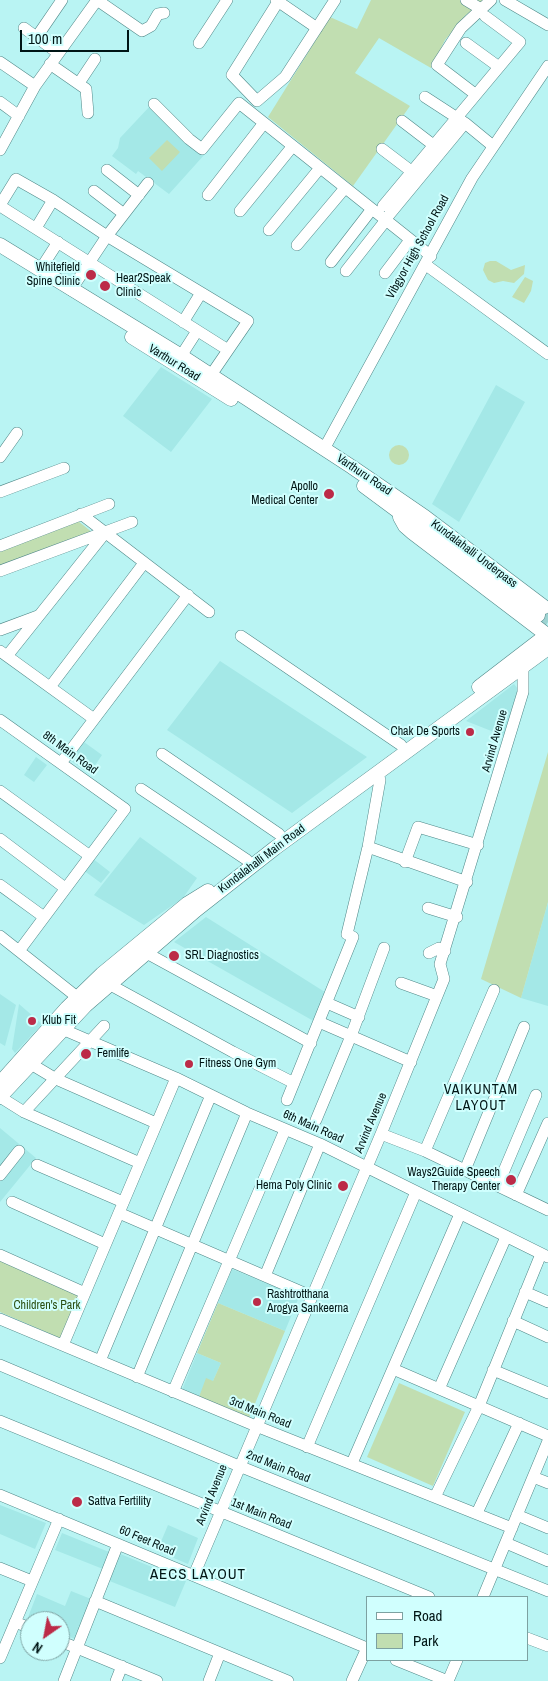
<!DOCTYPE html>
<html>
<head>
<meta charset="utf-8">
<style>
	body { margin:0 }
	#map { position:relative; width:548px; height:1681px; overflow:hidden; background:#b9f4f3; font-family:"Archivo Narrow",sans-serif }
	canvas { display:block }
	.legend { position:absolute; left:366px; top:1596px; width:162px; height:65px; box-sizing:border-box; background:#d0fffe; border:1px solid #7da1a1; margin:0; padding:6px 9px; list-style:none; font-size:15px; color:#001515 }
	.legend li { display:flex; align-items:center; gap:10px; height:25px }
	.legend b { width:25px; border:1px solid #7da1a1 }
	.north { position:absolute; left:20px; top:1611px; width:50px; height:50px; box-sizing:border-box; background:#d0fffe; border:1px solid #7da1a1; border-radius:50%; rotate:213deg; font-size:14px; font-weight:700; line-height:20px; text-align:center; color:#001515 }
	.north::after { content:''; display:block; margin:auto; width:18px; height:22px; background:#bc2b48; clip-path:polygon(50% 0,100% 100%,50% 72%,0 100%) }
	.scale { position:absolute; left:20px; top:30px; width:109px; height:22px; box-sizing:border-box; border:2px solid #001515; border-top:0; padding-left:6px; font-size:15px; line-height:18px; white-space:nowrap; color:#001515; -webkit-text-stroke:4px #d0fffe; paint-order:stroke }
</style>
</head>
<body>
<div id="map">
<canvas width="548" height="1681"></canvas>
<ul class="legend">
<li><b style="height:6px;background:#fff"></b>Road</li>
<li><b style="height:14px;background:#c1deb1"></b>Park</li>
</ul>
<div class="north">N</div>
<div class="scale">100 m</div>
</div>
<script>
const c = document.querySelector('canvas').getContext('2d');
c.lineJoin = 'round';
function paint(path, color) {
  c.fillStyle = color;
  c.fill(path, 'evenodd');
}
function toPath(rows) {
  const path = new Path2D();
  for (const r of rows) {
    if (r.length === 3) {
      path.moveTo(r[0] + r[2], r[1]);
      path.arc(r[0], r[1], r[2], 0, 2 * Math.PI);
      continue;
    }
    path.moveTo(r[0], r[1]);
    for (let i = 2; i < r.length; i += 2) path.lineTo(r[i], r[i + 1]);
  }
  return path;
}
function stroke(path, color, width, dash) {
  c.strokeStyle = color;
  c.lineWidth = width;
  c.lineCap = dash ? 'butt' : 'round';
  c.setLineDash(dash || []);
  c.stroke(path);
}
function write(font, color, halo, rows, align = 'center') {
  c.font = font + ' "Archivo Narrow",sans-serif';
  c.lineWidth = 4;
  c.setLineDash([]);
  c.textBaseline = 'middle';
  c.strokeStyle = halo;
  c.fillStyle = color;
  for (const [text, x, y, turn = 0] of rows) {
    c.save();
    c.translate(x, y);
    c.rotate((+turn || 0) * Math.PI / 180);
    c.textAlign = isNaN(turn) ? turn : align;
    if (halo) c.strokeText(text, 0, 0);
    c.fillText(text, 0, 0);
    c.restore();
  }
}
paint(toPath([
	[151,105,205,154,169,194,138,171,136,174,112,156,118,148,120,138],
	[161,367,212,399,171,452,123,416],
	[496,385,525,402,459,522,432,504],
	[220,661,367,757,292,813,167,730],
	[514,684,518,689,504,736,466,721],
	[84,742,102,755,89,774,70,760],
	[36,757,47,765,34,782,24,775],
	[140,837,197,878,183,898,144,925,94,895],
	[92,858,110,872,101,883,83,870],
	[548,902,548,1006,521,998],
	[206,917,328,994,317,1023,174,942],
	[0,994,16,1005,5,1046,0,1043],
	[19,1004,42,1024,15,1053,12,1049],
	[0,1128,36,1158,0,1202],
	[232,1269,299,1297,285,1331,218,1303],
	[197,1353,221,1363,213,1381,199,1397,182,1390],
	[0,1505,46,1523,35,1549,0,1534],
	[168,1525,198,1538,188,1564,157,1551],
	[62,1533,109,1552,103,1569,55,1550],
	[118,1553,186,1581,175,1607,107,1580],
	[71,1591,91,1599,75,1639,60,1633,60,1621,27,1620,37,1594,65,1606]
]), '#a4e8e7');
paint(toPath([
	[371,0,485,0,466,15,445,40,431,68,379,38,355,73,410,106,353,186,268,117,330,17,357,29],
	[167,140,180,152,162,171,149,158],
	[490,261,496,261,511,270,525,265,524,274,514,283,503,281,494,283,488,280,483,270,485,263],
	[525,277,533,281,531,291,524,303,512,297],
	[399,455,10],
	[78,521,93,533,0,567,0,550],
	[548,752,548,902,521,998,481,979],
	[0,1260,80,1295,62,1339,0,1312],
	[218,1303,285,1331,249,1418,199,1397,206,1378,213,1381,221,1363,197,1353],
	[399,1383,465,1412,433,1486,367,1457]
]), '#c1deb1');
stroke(toPath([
	[538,615,548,622]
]), '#9dd3d2', 14, [14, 7]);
const minor = toPath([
	[97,0,142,31,151,26,158,14,164,13],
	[276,0,317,28],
	[279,0,232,75,257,101,285,77,335,0],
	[466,0,481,9],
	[505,0,548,25],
	[24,28,58,53],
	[36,38,62,0],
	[199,43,227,0],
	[466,43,499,67],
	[0,62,35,86],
	[50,64,86,89,88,113],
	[79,83,95,59],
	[475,94,437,65,461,28,491,0],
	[425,97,465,123,493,146],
	[0,102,19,116],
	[154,104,189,139,202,149,239,103,431,256],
	[402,121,432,144],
	[382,149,411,171],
	[0,150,35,86,97,0],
	[107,170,139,195],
	[94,191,124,214],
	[208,195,264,123],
	[0,205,16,179,53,200,107,236,248,321,211,375],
	[0,206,228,350],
	[383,206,520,42,485,16],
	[240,211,292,147],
	[389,215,465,123],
	[36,228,53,200],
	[269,230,320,168],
	[297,245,345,188],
	[331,262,372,209],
	[426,265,548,354],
	[40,270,58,242],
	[346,271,386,220],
	[385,273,410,240],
	[71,290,107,236,148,183],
	[183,322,201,293],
	[181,356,197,331],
	[324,449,472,178,548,66],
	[0,457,17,433],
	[0,492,64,468],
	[81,514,209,612],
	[0,546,109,504],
	[0,571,132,522],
	[0,630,38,616],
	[241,636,401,745],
	[0,651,94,719],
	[7,656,105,533],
	[50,687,144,563],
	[0,720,125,809,19,951],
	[162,754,279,834],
	[61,763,188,595],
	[141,789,247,860],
	[0,791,90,856],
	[0,839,65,888],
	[368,847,467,882],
	[405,862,418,827,478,845],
	[0,885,44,917],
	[428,908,457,917],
	[0,936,77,997],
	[147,951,152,956,311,1043],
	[429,953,439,948,445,951],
	[110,983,116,988,233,1052,294,1083],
	[401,983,437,996],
	[327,1003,359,1017],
	[319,1022,411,1062],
	[64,1028,69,1032,176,1078,247,1113,320,1144,548,1257],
	[31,1064,56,1079,156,1123],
	[0,1097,24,1112,140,1163],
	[287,1100,353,937,347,934,368,847,380,780,377,773],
	[24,1112,104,1026],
	[316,1120,351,1036,384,948],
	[381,1134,425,1151,548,1210],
	[425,1151,494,990],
	[37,1165,123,1202],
	[465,1170,524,1027],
	[0,1175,19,1151],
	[498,1185,536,1095],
	[516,1195,548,1123],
	[12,1202,105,1244],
	[119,1213,311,1296],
	[0,1255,85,1293],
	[265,1276,320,1144],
	[525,1292,548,1302],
	[0,1319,256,1426,512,1528],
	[513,1321,548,1337],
	[63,1345,176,1078],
	[100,1361,211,1095],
	[0,1365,239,1466,548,1591],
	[393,1369,548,1436],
	[493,1370,548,1393],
	[137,1377,247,1113],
	[439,1389,506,1237],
	[173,1392,285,1130],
	[0,1421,429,1597],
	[307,1447,416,1192],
	[352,1463,460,1214],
	[533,1477,548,1483],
	[0,1495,367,1648],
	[435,1497,479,1406,541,1254],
	[477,1513,519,1423],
	[517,1515,548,1528],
	[506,1543,548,1561],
	[0,1568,32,1581],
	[194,1575,381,1134,444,979,440,964,523,692,523,666],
	[483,1597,548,1441],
	[95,1601,288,1681],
	[15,1622,30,1628],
	[527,1638,548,1646],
	[60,1641,157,1681],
	[0,1658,59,1519],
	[396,1660,448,1681],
	[64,1681,118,1544],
	[116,1681,122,1666],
	[209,1681,220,1653],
	[352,1681,367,1648],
	[448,1681,457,1660]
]);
const major = toPath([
	[0,245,186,359,352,467,425,517,544,607],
	[132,337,231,399],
	[364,486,538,615],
	[400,517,405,526,413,533,547,635],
	[479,687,548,634],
	[0,1083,67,1008,102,974,187,904,208,891],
	[0,1097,86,1005,196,910,275,848,548,648]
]);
stroke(minor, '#508888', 12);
stroke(major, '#508888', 15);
stroke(minor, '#fff', 11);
stroke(major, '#fff', 14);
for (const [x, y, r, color] of [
	[91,275,6,"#bc2b48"],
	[105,286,6,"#bc2b48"],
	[329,494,6,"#bc2b48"],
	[470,732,5,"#bc2b48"],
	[174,956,6,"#bc2b48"],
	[32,1021,5,"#bc2b48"],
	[86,1054,6,"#bc2b48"],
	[189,1064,5,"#bc2b48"],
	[511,1180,6,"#bc2b48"],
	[343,1186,6,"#bc2b48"],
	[257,1302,5,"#bc2b48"],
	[77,1502,6,"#bc2b48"]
]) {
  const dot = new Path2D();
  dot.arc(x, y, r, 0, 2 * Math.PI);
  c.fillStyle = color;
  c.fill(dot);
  stroke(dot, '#d0fffe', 2);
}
write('12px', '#001515', '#d0fffe', [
	["Vibgyor High School Road",418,247,-61],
	["Varthur Road",174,363,32],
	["Varthuru Road",364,475,34],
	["Kundalahalli Underpass",474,554,37],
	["Arvind Avenue",495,741,-74],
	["8th Main Road",70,753,36],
	["Kundalahalli Main Road",262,859,-37],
	["Arvind Avenue",371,1123,-67],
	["6th Main Road",313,1127,24],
	["3rd Main Road",260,1413,22],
	["2nd Main Road",278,1467,22],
	["Arvind Avenue",212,1495,-68],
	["1st Main Road",261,1514,22],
	["60 Feet Road",147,1541,23]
]);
write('12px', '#001515', '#d0fffe', [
	["Whitefield",80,268,"right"],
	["Spine Clinic",80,282,"right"],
	["Hear2Speak",116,279],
	["Clinic",116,293],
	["Apollo",318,487,"right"],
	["Medical Center",318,501,"right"],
	["Chak De Sports",460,732,"right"],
	["SRL Diagnostics",185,956],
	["Klub Fit",42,1021],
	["Femlife",97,1054],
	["Fitness One Gym",199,1064],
	["Ways2Guide Speech",500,1173,"right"],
	["Therapy Center",500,1187,"right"],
	["Hema Poly Clinic",332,1186,"right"],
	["Rashtrotthana",267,1295],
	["Arogya Sankeerna",267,1309],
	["Sattva Fertility",88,1502]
], 'left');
write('12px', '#2a4e10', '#d0fffe', [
	["Children's Park",47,1306]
]);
c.letterSpacing = '1px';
write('14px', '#001515', '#d0fffe', [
	["VAIKUNTAM",481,1090],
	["LAYOUT",481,1106]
]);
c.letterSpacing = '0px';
c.letterSpacing = '1px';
write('15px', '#001515', '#d0fffe', [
	["AECS LAYOUT",198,1575]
]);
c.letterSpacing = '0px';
</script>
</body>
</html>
